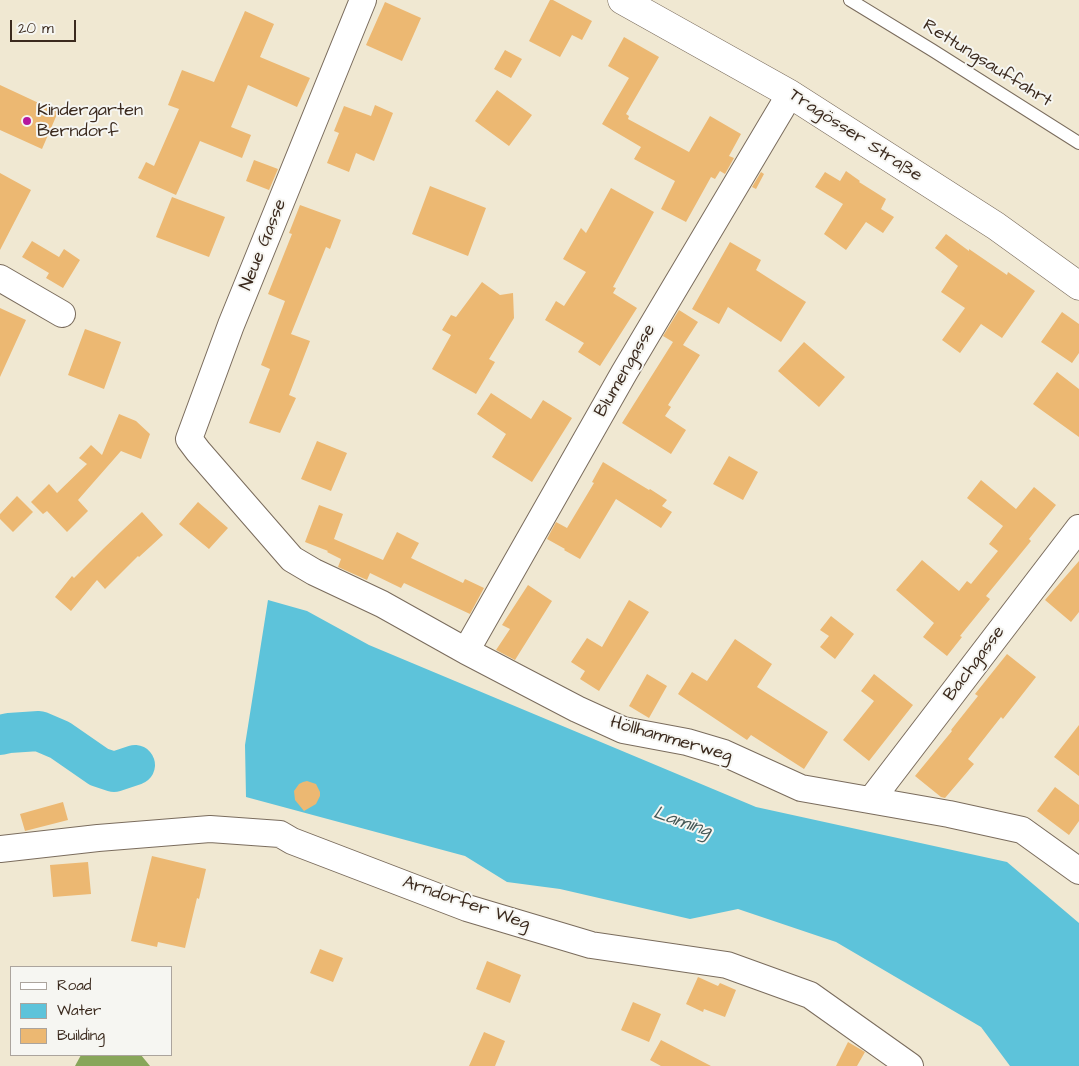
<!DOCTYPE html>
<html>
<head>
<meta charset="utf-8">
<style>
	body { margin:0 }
	#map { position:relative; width:1079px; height:1066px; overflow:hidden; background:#f0e8d2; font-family:"Architects Daughter",sans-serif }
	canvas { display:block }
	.legend { position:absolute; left:10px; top:966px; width:162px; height:90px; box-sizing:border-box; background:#f6f6f2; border:1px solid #aba49d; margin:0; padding:6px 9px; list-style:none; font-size:15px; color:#3b2a1e }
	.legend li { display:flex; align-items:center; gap:10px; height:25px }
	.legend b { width:25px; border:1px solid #aba49d }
	.scale { position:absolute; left:10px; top:20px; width:66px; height:22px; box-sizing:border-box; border:2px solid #3b2a1e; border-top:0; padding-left:6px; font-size:15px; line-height:18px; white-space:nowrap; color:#3b2a1e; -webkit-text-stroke:4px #f6f6f2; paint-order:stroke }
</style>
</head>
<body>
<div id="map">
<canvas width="1079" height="1066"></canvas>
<ul class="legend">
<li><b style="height:6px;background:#fff"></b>Road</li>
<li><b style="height:14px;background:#5dc3da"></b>Water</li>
<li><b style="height:14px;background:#ecb872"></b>Building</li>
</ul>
<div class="scale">20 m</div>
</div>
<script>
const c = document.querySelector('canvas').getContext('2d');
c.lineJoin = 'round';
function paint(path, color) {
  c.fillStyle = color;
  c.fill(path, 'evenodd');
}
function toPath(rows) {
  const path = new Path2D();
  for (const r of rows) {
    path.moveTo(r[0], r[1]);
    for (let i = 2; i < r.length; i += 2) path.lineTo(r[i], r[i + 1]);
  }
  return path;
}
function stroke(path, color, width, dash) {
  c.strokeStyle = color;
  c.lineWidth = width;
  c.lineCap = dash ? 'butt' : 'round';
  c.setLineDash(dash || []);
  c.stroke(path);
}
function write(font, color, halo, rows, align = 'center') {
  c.font = font + ' "Architects Daughter",sans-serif';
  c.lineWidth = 4;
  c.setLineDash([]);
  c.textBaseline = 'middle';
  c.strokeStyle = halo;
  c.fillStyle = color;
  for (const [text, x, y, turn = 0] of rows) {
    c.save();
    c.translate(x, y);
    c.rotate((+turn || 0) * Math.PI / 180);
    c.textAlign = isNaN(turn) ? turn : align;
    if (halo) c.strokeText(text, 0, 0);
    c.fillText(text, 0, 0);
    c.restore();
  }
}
paint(toPath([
	[81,1055,141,1055,150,1066,75,1066]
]), '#88a65a');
paint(toPath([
	[268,600,307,611,369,645,756,807,1007,862,1079,923,1079,1066,1010,1066,981,1027,836,942,738,909,690,919,560,889,507,882,465,856,246,797,245,745],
	[27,722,40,723,70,737,104,762,94,776,56,746,35,740,4,741,0,742,0,727]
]), '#5dc3da');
stroke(toPath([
	[0,735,9,733,39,731,60,740,99,767,114,772,135,765]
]), '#5dc3da', 40);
paint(toPath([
	[550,0,553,0,592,21,582,40,572,35,560,57,529,41],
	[385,2,421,18,402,61,366,45],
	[245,11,274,24,260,57,310,78,297,107,248,85,231,127,251,135,242,158,200,141,176,195,138,178,146,162,154,166,179,109,168,105,182,70,214,82],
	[624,37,659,57,626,114,629,116,628,119,689,152,710,116,741,134,729,156,734,158,725,174,720,171,715,179,711,177,686,222,661,209,675,181,634,159,641,147,602,124,629,78,608,66],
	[505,50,522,59,511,78,494,69],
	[0,85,58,112,42,149,0,130],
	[497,90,532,115,509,146,475,121],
	[375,105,393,113,374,161,356,153,349,172,327,163,339,133,334,131,344,106,371,116],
	[254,160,278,169,269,190,246,181],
	[846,171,860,181,859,182,886,199,881,209,894,217,883,233,866,222,846,250,824,234,843,204,815,187,825,172,840,181],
	[761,172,764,174,756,189,752,187],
	[0,173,31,190,0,250],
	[430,186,486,208,468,256,412,234],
	[611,188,654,212,613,287,616,288,613,293,637,308,600,366,578,352,584,343,545,320,556,301,564,306,586,272,563,259,581,228,586,233],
	[172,197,225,217,209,257,156,237],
	[300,205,341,220,330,249,326,247,291,334,310,341,289,395,296,398,280,433,249,423,270,369,261,365,285,301,268,294,292,234,289,233],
	[946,234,969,251,969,249,1007,275,1008,272,1035,291,1002,338,981,324,960,353,942,340,965,308,941,292,958,266,935,248],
	[32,241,59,257,64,249,80,260,63,288,46,278,49,273,22,257],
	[730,242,761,260,756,270,806,302,781,342,728,307,719,324,692,309],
	[482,282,500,295,513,293,514,318,489,359,495,362,476,394,432,369,451,335,442,330,451,315,456,317],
	[0,308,26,320,0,377],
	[679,310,698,322,683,345,700,355,668,405,671,407,665,416,686,430,671,454,622,423,673,342,663,336],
	[1062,312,1079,324,1079,353,1072,363,1041,342],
	[85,329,121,342,104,389,68,375],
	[804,342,845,377,819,407,778,371],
	[1057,372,1079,389,1079,437,1033,404],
	[491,393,531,419,543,400,572,418,532,482,492,457,506,434,477,414],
	[119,414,136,421,150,434,141,459,121,451,78,500,88,511,67,532,47,511,43,514,31,502,49,484,57,493,87,464,79,458,91,445,102,455],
	[317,441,347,453,331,491,301,479],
	[729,456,758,472,743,500,713,484],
	[603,462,649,490,650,489,667,500,662,506,672,512,661,528,616,499,580,559,564,550,565,549,547,539,556,522,567,528,594,483,592,482],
	[981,480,1016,509,1034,487,1056,505,1029,539,1031,541,986,596,990,599,960,636,962,637,947,656,923,637,934,623,896,590,922,560,959,591,967,581,971,584,998,551,989,544,1003,526,967,498],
	[17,496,33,512,13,532,0,519,0,514],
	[198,502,228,528,209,549,179,524],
	[319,505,343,514,334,539,383,560,397,532,419,543,411,558,463,583,465,579,484,588,470,614,404,583,401,588,370,573,367,580,338,567,341,559,327,552,328,551,305,542],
	[142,512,163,535,139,557,138,556,105,589,97,580,71,611,55,597,72,576,74,578,104,548],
	[1079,561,1079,612,1071,622,1045,600],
	[528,585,552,601,515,660,496,650,510,629,502,625],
	[629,600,649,612,599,691,580,679,585,671,571,662,587,638,602,647],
	[831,616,854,634,835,659,820,647,829,636,820,630],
	[735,639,772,664,757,687,828,732,804,769,751,735,747,740,678,694,692,672,707,681],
	[1007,654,1036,677,1003,719,1001,717,968,759,974,764,945,798,941,797,915,776,952,731,951,730,978,696,975,694],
	[647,674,667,686,649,718,629,706],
	[874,674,913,705,869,761,843,740,874,701,861,691],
	[1079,725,1079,776,1054,757],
	[307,781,316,784,320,792,320,796,316,804,304,811,295,800,294,791,299,784,303,782],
	[1055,787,1079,805,1079,821,1069,835,1037,811],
	[63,802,68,820,25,831,20,814],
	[152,856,206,869,199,899,197,898,185,948,158,942,157,947,131,941],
	[88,862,91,894,53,897,50,865],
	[320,949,343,958,333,982,310,973],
	[487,961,521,975,510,1003,476,989],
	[698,977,718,986,720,983,736,990,725,1017,704,1009,703,1012,686,1004],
	[633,1002,661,1014,649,1042,621,1030],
	[484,1032,505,1041,495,1066,469,1066],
	[661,1040,711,1066,661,1066,650,1060],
	[848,1042,865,1052,857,1066,836,1066]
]), '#ecb872');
const service = toPath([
	[850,0,932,50,1079,143]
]);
const minor = toPath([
	[363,0,231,325,189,439,198,451,292,559,314,572,382,604,466,651,577,709,623,730,687,742,724,753,801,788,949,814,1022,830,1079,871],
	[0,278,62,314],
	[466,651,624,373,790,94],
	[871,800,1079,528],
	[0,849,98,838,210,829,280,834,292,841,467,908,591,945,727,965,810,995,910,1066]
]);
const secondary = toPath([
	[622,0,790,94,996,226,1079,286]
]);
stroke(service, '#7a6c5d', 14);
stroke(minor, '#7a6c5d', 28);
stroke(secondary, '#7a6c5d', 29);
stroke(service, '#fff', 12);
stroke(minor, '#fff', 26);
stroke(secondary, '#fff', 28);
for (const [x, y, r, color] of [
	[27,121,5,"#b5179e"]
]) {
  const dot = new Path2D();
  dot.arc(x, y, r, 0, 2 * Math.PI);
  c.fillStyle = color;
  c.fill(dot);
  stroke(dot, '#f6f6f2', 2);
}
write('18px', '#3b2a1e', '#f6f6f2', [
	["Rettungsauffahrt",987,64,32],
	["Tragösser Straße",855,136,33],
	["Neue Gasse",264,245,-68],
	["Blumengasse",626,371,-60],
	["Bachgasse",975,664,-53],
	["Höllhammerweg",671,740,16],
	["Arndorfer Weg",466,904,19]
]);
write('18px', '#3b2a1e', '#f6f6f2', [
	["Kindergarten",37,111],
	["Berndorf",37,132]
], 'left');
write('italic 19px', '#455856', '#f6f6f2', [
	["Laming",682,823,19]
]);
</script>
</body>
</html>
